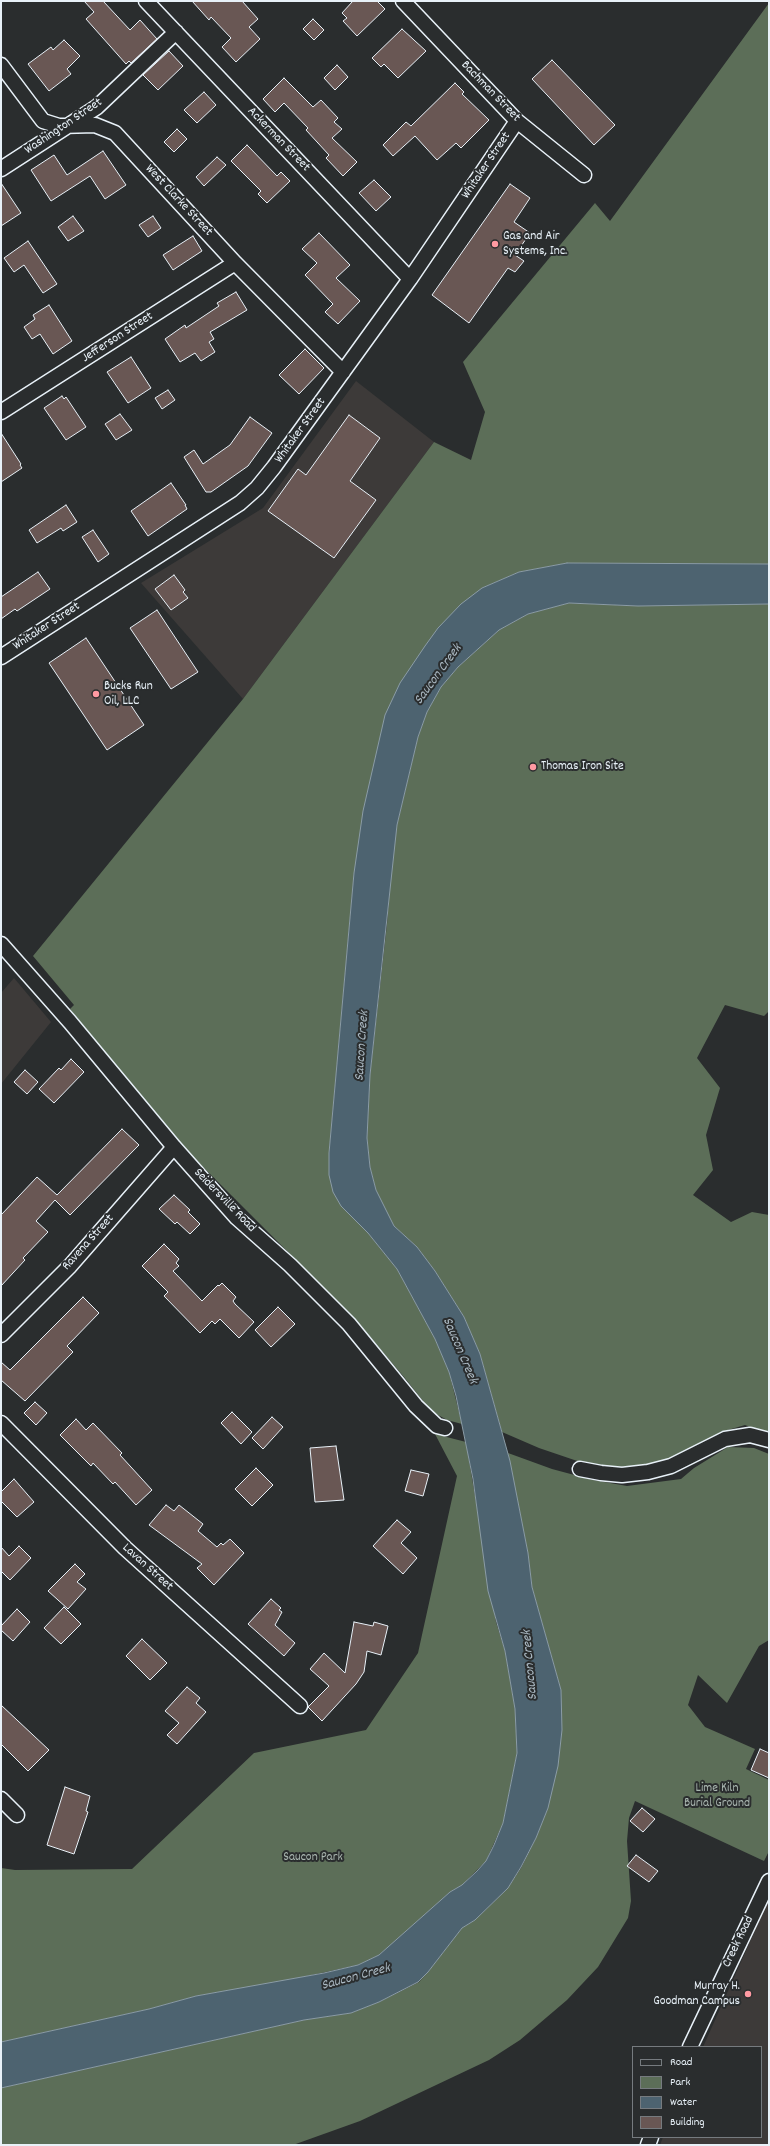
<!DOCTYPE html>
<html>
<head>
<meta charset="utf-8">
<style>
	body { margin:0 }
	#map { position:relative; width:770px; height:2146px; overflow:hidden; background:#2a2d2e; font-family:Dekko,sans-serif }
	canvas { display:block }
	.frame { position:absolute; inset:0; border:2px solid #e8f1f8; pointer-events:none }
	.legend { position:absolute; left:632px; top:2046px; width:130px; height:92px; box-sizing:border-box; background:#2a2d2e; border:1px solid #767b7f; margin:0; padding:5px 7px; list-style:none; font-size:12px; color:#e8f1f8 }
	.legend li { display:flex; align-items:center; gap:8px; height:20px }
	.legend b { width:20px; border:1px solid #767b7f }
</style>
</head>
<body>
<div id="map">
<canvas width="770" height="2146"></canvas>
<div class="frame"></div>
<ul class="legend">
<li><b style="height:5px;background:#2a2d2e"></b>Road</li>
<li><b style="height:11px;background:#5c6e58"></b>Park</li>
<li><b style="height:11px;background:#4d6370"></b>Water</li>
<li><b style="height:11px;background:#695754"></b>Building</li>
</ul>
</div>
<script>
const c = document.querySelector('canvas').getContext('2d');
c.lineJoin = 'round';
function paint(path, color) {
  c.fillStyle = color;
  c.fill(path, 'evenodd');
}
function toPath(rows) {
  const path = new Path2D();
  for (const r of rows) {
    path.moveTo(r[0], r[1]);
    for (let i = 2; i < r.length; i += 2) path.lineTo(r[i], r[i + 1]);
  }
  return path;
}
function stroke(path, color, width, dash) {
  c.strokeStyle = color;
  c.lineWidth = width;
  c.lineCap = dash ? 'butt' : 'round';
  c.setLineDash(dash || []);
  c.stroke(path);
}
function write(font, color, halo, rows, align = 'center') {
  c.font = font + ' Dekko,sans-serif';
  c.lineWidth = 4;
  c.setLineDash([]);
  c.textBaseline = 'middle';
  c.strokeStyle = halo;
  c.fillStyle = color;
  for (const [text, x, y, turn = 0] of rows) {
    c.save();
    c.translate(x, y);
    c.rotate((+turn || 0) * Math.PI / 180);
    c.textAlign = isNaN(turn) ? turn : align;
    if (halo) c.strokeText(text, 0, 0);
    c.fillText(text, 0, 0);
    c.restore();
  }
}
paint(toPath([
	[356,381,434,442,243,699,141,583,263,508],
	[14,978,51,1022,1,1084,1,993],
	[769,1899,769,2145,660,2145,663,2137,761,2137,761,2047,703,2047]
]), '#3d3a39');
paint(toPath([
	[769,3,769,564,567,563,519,572,482,588,354,873,329,1153,341,1206,368,1233,397,1269,435,1339,449,1372,462,1424,447,1420,431,1411,404,1377,353,1317,170,1134,70,1009,74,1005,33,956,243,699,434,442,471,460,485,412,463,362,595,203,610,221],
	[569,603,638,606,769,604,769,1011,764,1016,725,1005,697,1058,720,1088,706,1135,713,1170,693,1195,731,1222,752,1212,769,1215,769,1434,745,1425,721,1432,694,1448,660,1463,621,1467,589,1465,539,1448,502,1432,480,1354,464,1317,435,1271,417,1247,394,1226,384,1209,376,1190,370,1167,367,1138,370,1075,387,924,392,857,397,825,418,737,427,712,441,687,458,667,499,630,528,614],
	[435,1434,466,1442,496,1622,505,1651,515,1709,517,1753,503,1823,486,1861,462,1885,450,1892,392,1944,379,1955,358,1965,289,1980,196,1996,149,2009,1,2042,1,1868,15,1870,132,1869,254,1753,366,1730,418,1653,457,1476],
	[728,1447,754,1448,769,1454,769,1640,759,1646,727,1703,698,1675,688,1705,705,1727,755,1749,746,1769,769,1780,769,1851,764,1861,635,1801,629,1818,627,1841,631,1901,628,1918,598,1967,567,2000,520,2040,489,2060,360,2121,293,2145,1,2145,1,2088,304,2020,351,2013,379,2002,419,1982,428,1972,462,1928,475,1920,508,1888,521,1868,536,1838,548,1808,561,1690,532,1587,528,1553,508,1453,552,1469,593,1480,627,1486,681,1479,694,1468]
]), '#5c6e58');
const water = toPath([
	[567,563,769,564,769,604,638,606,569,603,528,614,499,630,458,667,441,687,427,712,418,737,397,825,370,1075,367,1138,370,1167,376,1190,394,1226,417,1247,435,1271,464,1317,480,1354,510,1461,528,1553,532,1587,561,1690,562,1730,558,1766,548,1808,536,1838,521,1867,508,1888,475,1920,462,1928,428,1972,418,1982,379,2002,351,2013,304,2020,1,2088,1,2042,149,2009,196,1996,324,1973,358,1965,379,1955,450,1892,462,1885,477,1871,486,1861,494,1845,503,1823,517,1753,515,1709,505,1651,488,1591,473,1479,456,1396,449,1372,435,1339,397,1269,368,1233,341,1206,333,1192,329,1175,329,1153,354,873,363,811,385,715,400,683,425,646,438,628,461,604,482,588,519,572,567,563]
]);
paint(water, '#4d6370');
stroke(water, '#8b9ca6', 1);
const building = toPath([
	[84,1,103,1,130,30,140,20,157,39,131,63,129,61,126,64,86,19,94,12,84,1],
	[192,1,242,1,258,19,249,27,260,39,236,62,222,47,231,38,211,17,209,20,192,1],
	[353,1,377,1,385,9,357,36,343,21,347,18,342,13,353,1],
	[313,19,324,30,314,40,303,29,313,19],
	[402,29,426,51,398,78,384,64,381,67,372,58,402,29],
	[64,40,80,56,67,69,71,74,49,91,28,64,51,47,53,50,64,40],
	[169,51,183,66,158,90,143,75,169,51],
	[552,60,615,125,594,145,532,79,552,60],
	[337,65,348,77,335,90,324,78,337,65],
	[284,78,313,107,321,100,338,118,334,122,342,129,332,138,357,162,343,176,326,158,329,155,306,130,308,128,284,103,275,112,263,99,284,78],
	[455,83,464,92,462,94,489,120,461,148,456,143,437,160,415,136,393,156,383,145,406,122,411,126,455,83],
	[204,92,216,105,197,123,184,110,204,92],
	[177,129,187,139,174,152,164,142,177,129],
	[247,145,277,176,281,172,290,181,267,203,258,194,261,191,231,161,247,145],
	[103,151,126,185,105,199,90,176,51,201,31,170,54,155,67,175,103,151],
	[217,157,226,165,204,186,196,177,217,157],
	[374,180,391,197,376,211,359,193,374,180],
	[1,183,21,213,1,226,1,183],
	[510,184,530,198,514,222,530,233,515,255,524,261,515,272,508,268,469,323,432,295,510,184],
	[73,216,84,231,68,241,58,227,73,216],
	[153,216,161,228,148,237,139,225,153,216],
	[319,233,350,265,336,278,360,301,338,324,325,312,333,304,305,275,317,263,302,249,319,233],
	[193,236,202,251,173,270,163,255,193,236],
	[28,241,57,284,43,293,24,265,14,272,4,258,28,241],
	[236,292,247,310,210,332,214,339,209,342,215,352,201,361,195,353,180,362,165,339,185,325,186,328,219,306,217,303,236,292],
	[49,305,72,341,53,354,40,334,32,339,24,327,35,319,33,315,49,305],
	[305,349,324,368,299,394,279,375,305,349],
	[131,357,151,388,128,403,107,372,131,357],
	[168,390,175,400,162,409,155,398,168,390],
	[62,396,64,399,66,397,86,427,66,440,44,408,62,396],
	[120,414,132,430,116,440,105,424,120,414],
	[349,415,380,438,350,481,376,500,334,558,268,511,298,469,306,475,349,415],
	[250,417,272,433,248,466,211,492,206,492,184,457,194,450,203,464,230,445,250,417],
	[1,433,21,464,20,465,22,468,1,482,1,433],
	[171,483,186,505,185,505,187,509,148,536,131,511,171,483],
	[66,505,77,522,63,531,61,528,37,543,29,530,66,505],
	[93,530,109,554,98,562,82,537,93,530],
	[38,572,50,589,17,611,15,609,1,619,1,597,38,572],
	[174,575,185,590,183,592,188,598,171,610,155,589,174,575],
	[157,610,198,672,171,689,130,628,157,610],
	[86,638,144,725,107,750,49,663,86,638],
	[71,1059,84,1072,54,1103,39,1089,59,1068,61,1070,71,1059],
	[25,1070,38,1082,27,1094,14,1082,25,1070],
	[122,1129,139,1145,70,1215,55,1200,36,1221,48,1232,23,1258,25,1260,1,1286,1,1215,37,1177,57,1195,122,1129],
	[174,1195,190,1210,188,1212,200,1224,190,1234,177,1222,175,1224,159,1209,174,1195],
	[164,1244,179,1259,176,1263,179,1266,173,1271,202,1301,218,1285,219,1286,222,1283,236,1297,233,1301,235,1304,254,1322,239,1338,220,1319,215,1324,212,1321,200,1333,164,1296,168,1292,142,1266,164,1244],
	[83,1297,99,1313,67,1346,73,1352,25,1401,1,1380,1,1362,10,1370,83,1297],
	[278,1307,295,1324,271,1347,255,1330,278,1307],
	[35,1402,47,1413,36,1425,24,1413,35,1402],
	[232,1412,252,1432,241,1444,221,1423,232,1412],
	[272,1417,283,1427,263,1449,252,1438,272,1417],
	[76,1419,86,1430,93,1423,122,1453,120,1455,152,1490,136,1505,115,1482,113,1484,93,1463,91,1466,60,1435,76,1419],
	[336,1446,344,1500,315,1502,310,1448,336,1446],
	[256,1468,273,1485,252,1506,235,1489,256,1468],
	[411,1470,429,1474,423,1496,405,1491,411,1470],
	[14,1479,34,1502,17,1517,1,1501,1,1492,14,1479],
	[166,1505,174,1511,179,1505,203,1524,198,1531,217,1547,221,1543,223,1545,230,1539,244,1553,214,1585,197,1568,202,1564,149,1525,166,1505],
	[397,1520,411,1532,401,1543,417,1558,403,1574,373,1546,397,1520],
	[19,1546,31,1558,10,1580,1,1571,1,1547,9,1556,19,1546],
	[75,1564,85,1574,77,1582,86,1589,68,1609,48,1591,75,1564],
	[271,1599,281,1608,279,1610,282,1612,275,1625,295,1643,284,1656,248,1624,271,1599],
	[64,1607,81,1624,61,1644,44,1628,64,1607],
	[17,1609,30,1622,13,1641,1,1630,1,1626,17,1609],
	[354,1622,373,1626,374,1622,388,1626,381,1655,367,1651,364,1672,356,1684,322,1721,308,1707,329,1686,310,1669,324,1653,345,1673,354,1622],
	[142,1639,167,1663,150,1680,126,1656,142,1639],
	[187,1687,200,1698,196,1703,206,1712,177,1744,167,1735,179,1723,165,1711,187,1687],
	[1,1705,49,1750,28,1771,1,1744,1,1705],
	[760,1749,769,1753,769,1778,751,1770,760,1749],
	[65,1787,90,1796,86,1811,88,1812,74,1854,47,1845,65,1787],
	[642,1808,655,1819,643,1832,630,1821,642,1808],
	[636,1855,658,1871,649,1882,627,1866,636,1855]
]);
paint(building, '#695754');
stroke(building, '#e8f1f8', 1);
const street = toPath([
	[146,1,410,279],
	[403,1,517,121,584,175],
	[1,65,43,121,59,126,95,125,115,133,235,263,343,372],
	[1,169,97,107,176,32],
	[1,412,235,263],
	[1,657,240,503,257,488,274,467,410,279,517,121],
	[1,944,70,1022,174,1147,237,1218,290,1265,349,1324,416,1406,437,1426,445,1428],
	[1,1335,70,1266,174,1147],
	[1,1423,125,1548,300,1706],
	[580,1469,601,1473,622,1475,648,1472,671,1466,725,1439,750,1435,769,1440],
	[1,1799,17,1815],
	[690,2047,769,1881],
	[648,2145,651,2137]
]);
stroke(street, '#e8f1f8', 17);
stroke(street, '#2a2d2e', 14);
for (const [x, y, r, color] of [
	[495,244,4,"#ff9aa2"],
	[96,694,4,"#ff9aa2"],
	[533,767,4,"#ff9aa2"],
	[748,1994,4,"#ff9aa2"]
]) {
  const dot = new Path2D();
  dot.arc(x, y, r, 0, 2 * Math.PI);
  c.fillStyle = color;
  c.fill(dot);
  stroke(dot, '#2a2d2e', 1.5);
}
write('13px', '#e8f1f8', '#2a2d2e', [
	["Bachman Street",490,92,46],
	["Washington Street",64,127,-34],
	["Ackerman Street",278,140,46],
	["Whitaker Street",487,166,-56],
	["West Clarke Street",178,201,47],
	["Jefferson Street",118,338,-33],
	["Whitaker Street",301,431,-54],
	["Whitaker Street",47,627,-33],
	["Seidersville Road",224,1201,46],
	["Ravena Street",89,1243,-48],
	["Lavan Street",147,1568,42],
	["Creek Road",739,1942,-64]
]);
write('13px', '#e8f1f8', '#2a2d2e', [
	["Gas and Air",503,237],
	["Systems, Inc.",503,252],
	["Bucks Run",104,687],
	["Oil, LLC",104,702],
	["Thomas Iron Site",541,767],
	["Murray H.",740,1987,"right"],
	["Goodman Campus",740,2002,"right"]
], 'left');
write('13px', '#a9b6b0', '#2a2d2e', [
	["Lime Kiln",717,1789],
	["Burial Ground",717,1804],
	["Saucon Park",313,1858]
]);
write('italic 14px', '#aab8c2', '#2a2d2e', [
	["Saucon Creek",439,675,-54],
	["Saucon Creek",363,1046,-86],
	["Saucon Creek",459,1351,67],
	["Saucon Creek",531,1665,-95],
	["Saucon Creek",356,1978,-15]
]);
</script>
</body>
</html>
